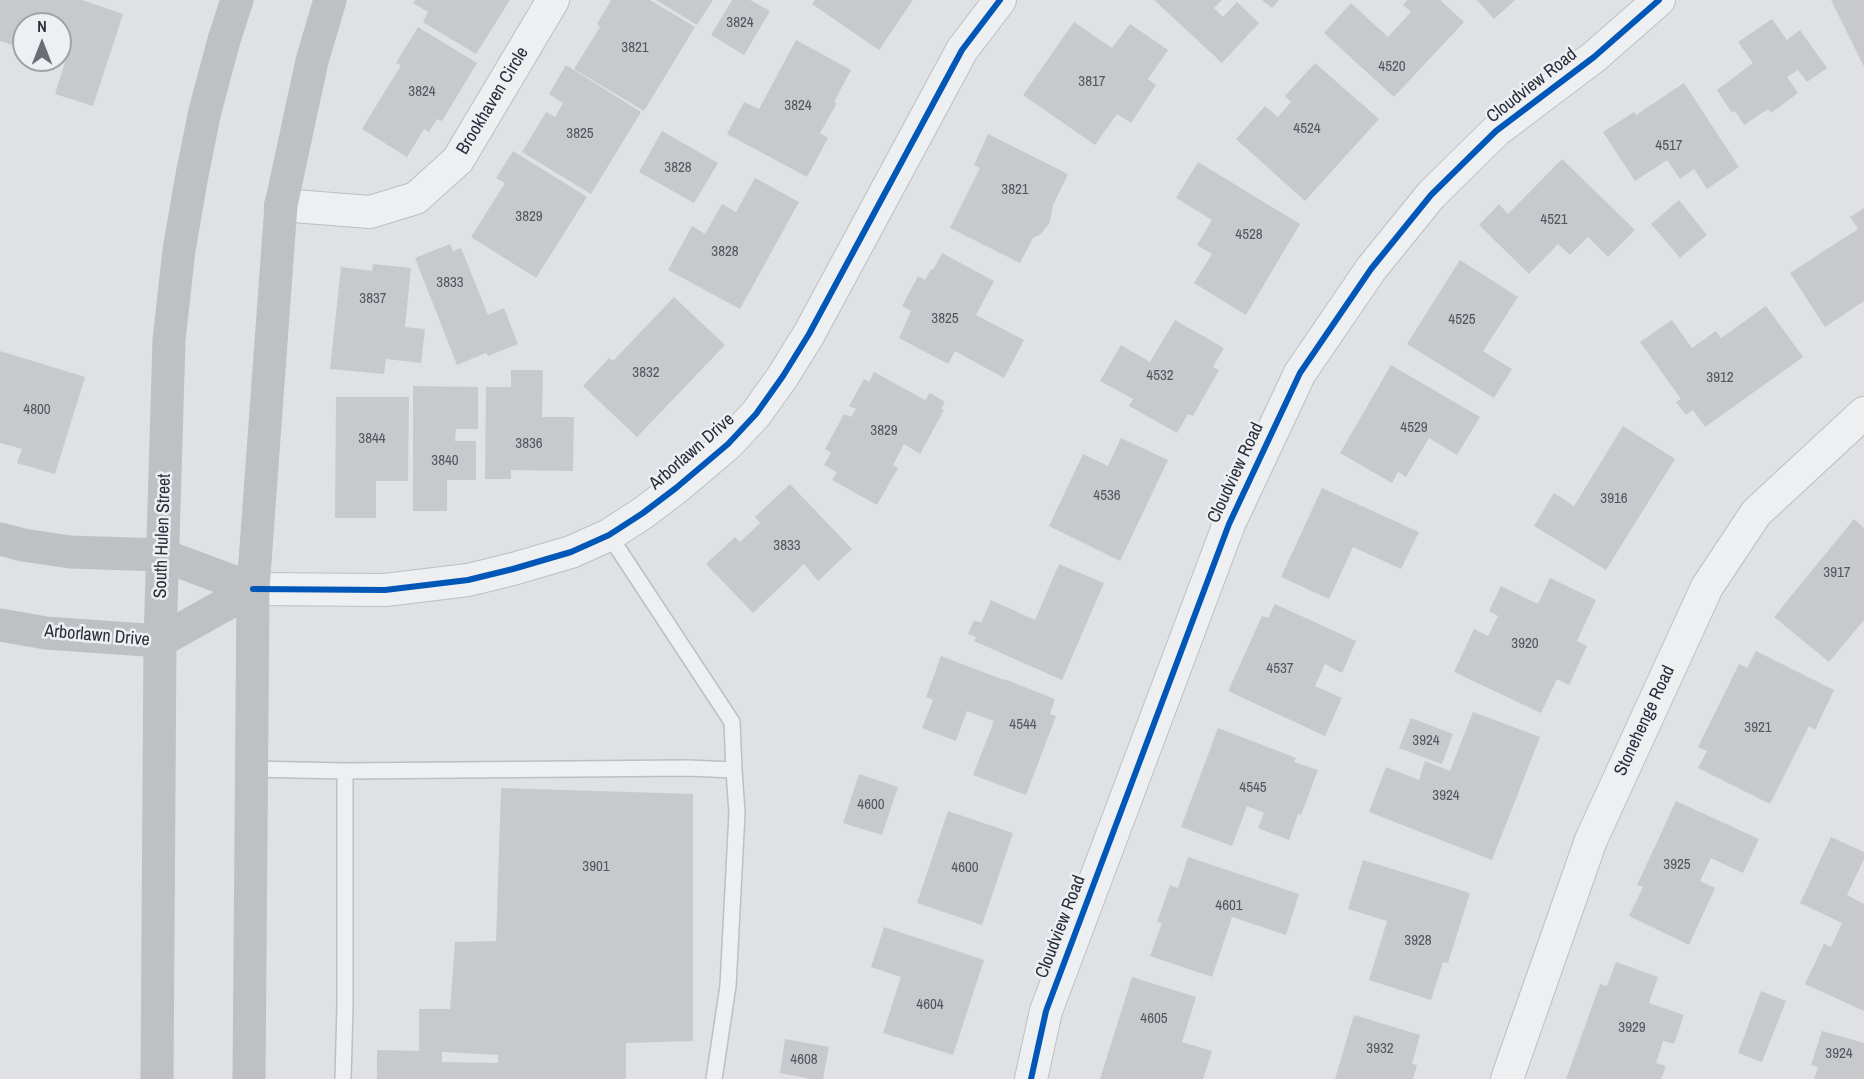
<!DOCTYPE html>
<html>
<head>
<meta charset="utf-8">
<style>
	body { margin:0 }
	#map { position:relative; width:1864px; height:1079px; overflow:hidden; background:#dfe1e4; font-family:"Archivo Narrow",sans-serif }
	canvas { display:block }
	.north { position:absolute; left:12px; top:12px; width:60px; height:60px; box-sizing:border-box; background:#edeff3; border:2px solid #9fa2a9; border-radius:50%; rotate:0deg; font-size:16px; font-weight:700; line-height:24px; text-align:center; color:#292f3a }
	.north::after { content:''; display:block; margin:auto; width:21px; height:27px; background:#696d76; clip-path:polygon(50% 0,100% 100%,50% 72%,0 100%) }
</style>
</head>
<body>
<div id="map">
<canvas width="1864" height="1079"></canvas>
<div class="north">N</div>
</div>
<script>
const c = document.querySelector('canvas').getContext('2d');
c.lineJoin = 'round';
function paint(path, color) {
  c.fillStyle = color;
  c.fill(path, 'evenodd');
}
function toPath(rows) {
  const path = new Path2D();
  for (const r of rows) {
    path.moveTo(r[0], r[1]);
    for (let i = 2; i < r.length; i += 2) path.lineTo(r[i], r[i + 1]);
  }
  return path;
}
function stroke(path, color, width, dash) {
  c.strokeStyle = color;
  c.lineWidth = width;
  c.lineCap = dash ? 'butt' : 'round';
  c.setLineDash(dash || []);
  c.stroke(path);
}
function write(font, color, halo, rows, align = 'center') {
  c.font = font + ' "Archivo Narrow",sans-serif';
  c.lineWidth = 5;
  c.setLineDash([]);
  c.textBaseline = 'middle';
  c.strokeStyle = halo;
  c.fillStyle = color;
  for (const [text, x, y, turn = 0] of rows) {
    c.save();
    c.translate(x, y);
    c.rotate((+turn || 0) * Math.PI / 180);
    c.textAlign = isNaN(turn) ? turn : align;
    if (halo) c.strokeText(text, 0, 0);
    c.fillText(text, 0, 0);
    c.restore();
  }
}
paint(toPath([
	[0,0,82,0,123,14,93,106,55,94,65,62,60,60,60,24,24,24,24,49,0,41],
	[415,0,510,0,476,54,423,22,428,12,413,3],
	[611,0,650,0,695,27,644,111,574,69,600,27,597,24],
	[656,0,713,0,697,25],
	[732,0,750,0,770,11,744,55,711,35],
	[815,0,913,0,879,50,812,4],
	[1154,0,1222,0,1214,8,1223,17,1237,2,1259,23,1222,63],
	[1262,0,1279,0,1272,8],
	[1407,0,1440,0,1464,22,1394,97,1324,33,1351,3,1388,37,1411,12,1403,5],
	[1477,0,1515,0,1494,19],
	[1831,0,1864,0,1864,67],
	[1772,19,1787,40,1800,30,1827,68,1807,82,1798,70,1787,77,1798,93,1771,113,1768,109,1744,125,1735,111,1732,113,1717,90,1753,63,1738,42],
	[1074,22,1112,48,1130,24,1168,50,1148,79,1156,85,1131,123,1117,114,1095,145,1023,95],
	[418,27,477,63,442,121,437,119,429,132,424,129,407,157,362,129,401,65,396,63],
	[796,40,851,70,834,102,837,103,820,133,828,138,807,177,727,134,744,102,759,109],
	[1315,63,1379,119,1305,201,1236,139,1265,106,1278,117,1291,102,1285,96],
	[566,65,641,112,591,194,522,152,546,112,555,117,563,103,549,94],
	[1684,83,1739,167,1707,189,1694,169,1680,179,1667,160,1635,181,1603,132,1634,112,1636,115],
	[662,131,718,163,694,203,639,172],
	[988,134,1068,174,1053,205,1050,222,1041,234,1033,238,1020,263,950,228,980,168,974,165],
	[513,151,587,197,536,278,471,237,505,183,496,178],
	[1562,159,1635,230,1608,257,1588,237,1570,255,1558,244,1529,274,1479,225,1499,204,1508,214],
	[1198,162,1300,224,1246,315,1194,283,1212,254,1197,245,1212,220,1176,198],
	[755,178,799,202,740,309,668,270,692,226,705,234,722,204,736,212],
	[1679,200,1707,235,1680,258,1651,224],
	[1864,208,1864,301,1825,327,1790,273,1858,229,1850,217],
	[450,244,453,251,461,248,488,315,504,308,518,344,488,356,486,353,457,365,415,258],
	[942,253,994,281,976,315,1024,340,1004,378,955,351,948,364,899,338,911,311,902,306,918,276,925,280,931,269,933,270],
	[1460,260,1518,297,1483,351,1512,369,1494,398,1407,344],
	[373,264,411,268,405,327,425,329,421,363,386,359,384,374,330,369,341,267,372,271],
	[674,297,725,345,637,437,583,386,609,358,613,361],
	[1766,306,1803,357,1705,427,1693,410,1686,415,1676,402,1681,399,1640,342,1672,320,1692,348,1716,331,1721,338],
	[1175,320,1224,348,1213,367,1219,370,1193,416,1188,414,1177,433,1129,406,1133,399,1100,381,1121,345,1150,362],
	[0,351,85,377,55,474,17,463,22,449,0,443],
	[1391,365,1480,417,1457,455,1429,438,1406,477,1398,472,1392,483,1340,453],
	[511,370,543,370,542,417,574,417,573,471,511,470,511,479,485,479,486,387,511,387],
	[874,372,925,400,930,393,945,402,941,409,944,410,920,454,904,444,893,465,898,468,877,505,832,480,837,472,824,465,831,453,825,449,844,414,851,417,856,409,849,406,864,379,869,382],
	[413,386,478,387,478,429,456,429,455,441,476,441,476,480,447,480,447,511,413,511],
	[336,397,409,397,408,481,376,481,376,518,335,518],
	[1623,426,1675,459,1606,570,1534,526,1554,493,1574,506],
	[1121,438,1168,460,1120,561,1049,526,1083,454,1108,466],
	[790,484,852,549,818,581,804,564,753,613,706,564,735,537,740,542,760,523,755,517],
	[1322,488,1419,532,1401,569,1353,547,1329,599,1281,577],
	[1854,519,1864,528,1864,620,1829,662,1774,617],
	[1059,564,1104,583,1062,680,974,641,976,637,968,634,974,620,981,623,991,600,1035,620],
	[1550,578,1596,600,1577,641,1587,646,1569,685,1557,679,1541,713,1454,672,1474,629,1488,636,1498,616,1489,611,1501,586,1538,604],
	[1275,604,1356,641,1342,673,1325,664,1315,686,1342,698,1325,736,1228,691,1262,616,1268,618],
	[1756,651,1834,690,1815,730,1809,726,1770,804,1698,768,1707,751,1698,747,1739,664,1747,668],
	[941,656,1004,680,1004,679,1055,699,1050,714,1056,716,1026,795,973,775,994,721,967,711,956,741,922,728,933,700,926,697],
	[1473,712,1540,737,1492,860,1369,812,1386,767,1419,780,1425,761,1450,771],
	[1411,718,1453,734,1442,764,1399,748],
	[1218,728,1296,758,1294,762,1318,770,1301,815,1298,814,1289,840,1258,828,1264,813,1247,806,1232,846,1181,827],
	[859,774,898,787,882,835,843,823],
	[501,788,693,794,693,1041,626,1043,626,1079,377,1079,377,1050,419,1051,419,1009,450,1009,455,942,496,941],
	[442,1052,498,1055,498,1063,442,1062],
	[1676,801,1759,839,1743,873,1711,858,1700,881,1715,888,1689,945,1629,916,1643,887,1637,885],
	[948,811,1013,833,982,925,917,903],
	[1831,837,1864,852,1864,859,1847,895,1864,904,1864,1011,1805,984,1824,944,1831,947,1842,923,1800,903],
	[1188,857,1299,894,1286,935,1232,917,1212,977,1150,956,1162,923,1157,922,1170,885,1178,888],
	[1363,860,1470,893,1448,963,1443,962,1431,1000,1369,980,1387,921,1348,909],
	[884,927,984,960,953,1055,883,1033,901,977,871,967],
	[1616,962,1658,977,1649,1003,1684,1015,1674,1044,1663,1041,1656,1063,1666,1066,1661,1079,1566,1079,1600,984,1607,986],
	[1132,977,1196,997,1182,1042,1212,1051,1203,1079,1100,1079],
	[1761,991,1786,1001,1762,1062,1738,1053],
	[1354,1015,1420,1035,1412,1064,1417,1065,1413,1079,1335,1079],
	[1822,1031,1864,1043,1864,1079,1814,1079,1818,1067,1811,1065],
	[785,1039,829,1047,823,1079,811,1079,780,1073]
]), '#c8c9cc');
const lane = toPath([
	[609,535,732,722,734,770],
	[250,769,345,771,687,768,734,770,737,813,728,986,714,1079],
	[343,1079,345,1006,345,771]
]);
const street = toPath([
	[281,205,370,212,416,198,458,160,553,0],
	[253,589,385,590,468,580,513,569,571,552,609,535,643,513,676,488,728,444,756,414,783,376,809,334,962,50,1000,0],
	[1031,1079,1046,1011,1229,524,1300,373,1371,269,1431,195,1496,131,1594,57,1659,0],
	[1507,1079,1591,840,1707,587,1756,513,1864,413]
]);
stroke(lane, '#bdbfc2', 18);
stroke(street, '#bdbfc2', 34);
stroke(lane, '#eeeff1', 15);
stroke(street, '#eeeff1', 32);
stroke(toPath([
	[0,539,23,545,70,552,162,555,253,589],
	[0,625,46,633,160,641,253,589],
	[157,1079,160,641,169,340,179,250,192,175,205,111,224,40,237,0],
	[249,1079,253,589,281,205,312,61,330,0]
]), '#bec0c3', 33);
stroke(toPath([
	[253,589,385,590,468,580,513,569,571,552,609,535,643,513,676,488,728,444,756,414,783,376,809,334,962,50,1000,0],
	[1031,1079,1046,1011,1229,524,1300,373,1371,269,1431,195,1496,131,1594,57,1659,0]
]), '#0057b8', 6);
write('15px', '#52565f', null, [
	["3824",740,23],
	["3821",635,48],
	["4520",1392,67],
	["3817",1092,82],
	["3824",422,92],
	["3824",798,106],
	["4524",1307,129],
	["3825",580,134],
	["4517",1669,146],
	["3828",678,168],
	["3821",1015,190],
	["3829",529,217],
	["4521",1554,220],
	["4528",1249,235],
	["3828",725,252],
	["3833",450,283],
	["3837",373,299],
	["3825",945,319],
	["4525",1462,320],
	["3832",646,373],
	["4532",1160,376],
	["3912",1720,378],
	["4800",37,410],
	["4529",1414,428],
	["3829",884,431],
	["3844",372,439],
	["3836",529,444],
	["3840",445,461],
	["4536",1107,496],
	["3916",1614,499],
	["3833",787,546],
	["3917",1837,573],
	["3920",1525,644],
	["4537",1280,669],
	["4544",1023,725],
	["3921",1758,728],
	["3924",1426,741],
	["4545",1253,788],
	["3924",1446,796],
	["4600",871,805],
	["3925",1677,865],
	["3901",596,867],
	["4600",965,868],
	["4601",1229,906],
	["3928",1418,941],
	["4604",930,1005],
	["4605",1154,1019],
	["3929",1632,1028],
	["3932",1380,1049],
	["3924",1839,1054],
	["4608",804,1060]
]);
write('18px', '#292f3a', '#edeff3', [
	["Cloudview Road",1532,86,-38],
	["Brookhaven Circle",493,101,-59],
	["Arborlawn Drive",692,452,-41],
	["Cloudview Road",1236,473,-65],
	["South Hulen Street",163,536,-88],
	["Arborlawn Drive",97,636,5],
	["Stonehenge Road",1645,721,-65],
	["Cloudview Road",1061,927,-69]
]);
</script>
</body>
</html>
